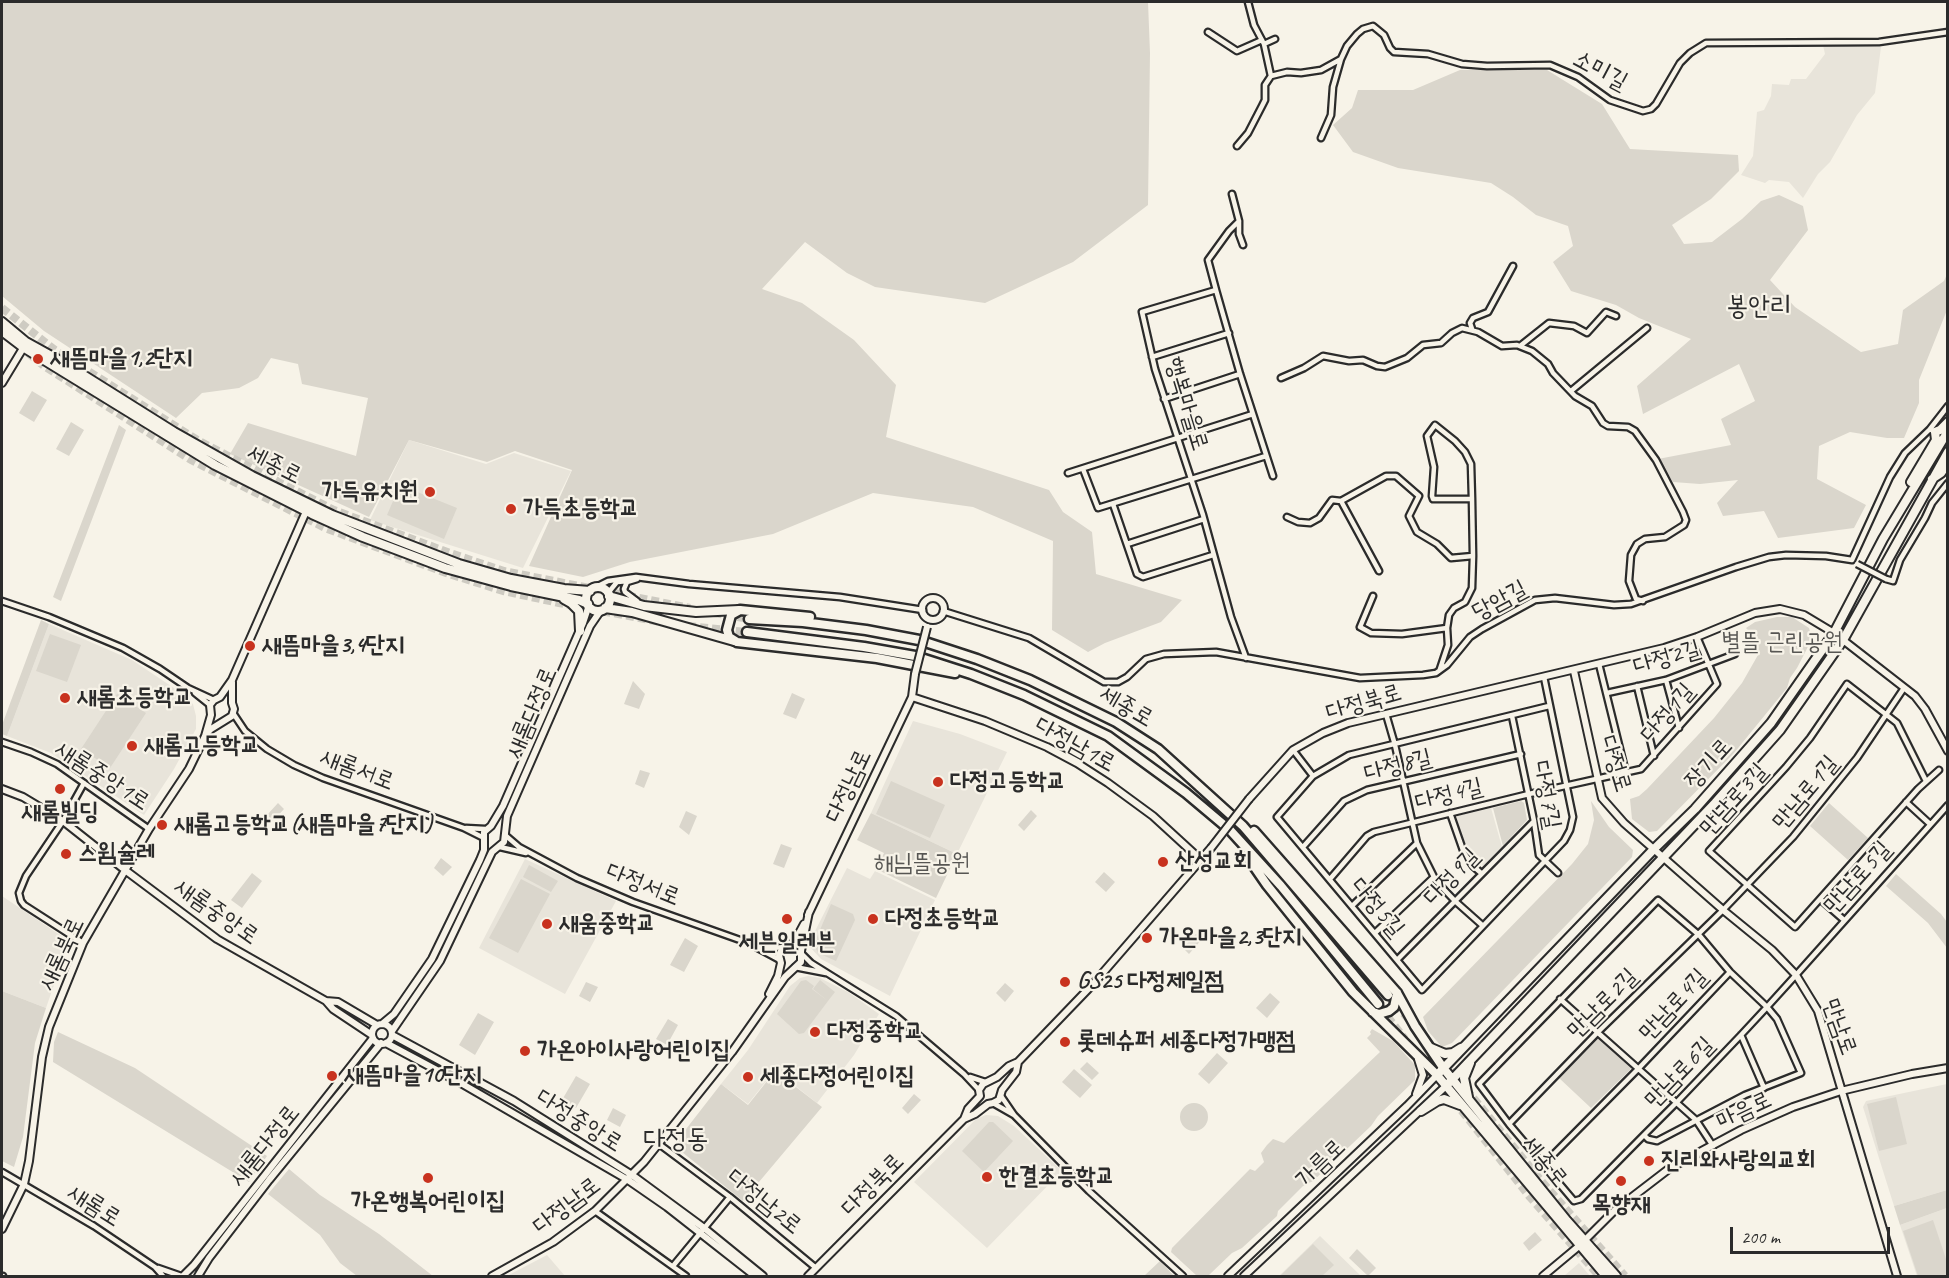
<!DOCTYPE html>
<html>
<head>
<meta charset="utf-8">
<style>
	body { margin:0 }
	#map { position:relative; width:1949px; height:1278px; overflow:hidden; background:#f7f3e8; font-family:Caveat,sans-serif }
	canvas { display:block }
	.frame { position:absolute; inset:0; border:3px solid #2b2b2b; pointer-events:none }
	.scale { position:absolute; left:1730px; top:1227px; width:160px; height:27px; box-sizing:border-box; border:3px solid #2b2b2b; border-top:0; padding-left:8px; font-size:18px; line-height:21px; white-space:nowrap; color:#2b2b2b; -webkit-text-stroke:4px #f7f3e8; paint-order:stroke }
</style>
</head>
<body>
<div id="map">
<canvas width="1949" height="1278"></canvas>
<div class="frame"></div>
<div class="scale">200 m</div>
</div>
<script>
const c = document.querySelector('canvas').getContext('2d');
c.lineJoin = 'round';
function paint(path, color) {
  c.fillStyle = color;
  c.fill(path, 'evenodd');
}
function toPath(rows) {
  const path = new Path2D();
  for (const r of rows) {
    if (r.length === 3) {
      path.moveTo(r[0] + r[2], r[1]);
      path.arc(r[0], r[1], r[2], 0, 2 * Math.PI);
      continue;
    }
    path.moveTo(r[0], r[1]);
    for (let i = 2; i < r.length; i += 2) path.lineTo(r[i], r[i + 1]);
  }
  return path;
}
function stroke(path, color, width, dash) {
  c.strokeStyle = color;
  c.lineWidth = width;
  c.lineCap = dash ? 'butt' : 'round';
  c.setLineDash(dash || []);
  c.stroke(path);
}
function write(font, color, halo, rows, align = 'center') {
  c.font = font + ' Caveat,"Poor Story",sans-serif';
  c.lineWidth = 4.5;
  c.setLineDash([]);
  c.textBaseline = 'middle';
  c.strokeStyle = halo;
  c.fillStyle = color;
  for (const [text, x, y, turn = 0] of rows) {
    c.save();
    c.translate(x, y);
    c.rotate((+turn || 0) * Math.PI / 180);
    c.textAlign = isNaN(turn) ? turn : align;
    if (halo) c.strokeText(text, 0, 0);
    c.fillText(text, 0, 0);
    c.restore();
  }
}
paint(toPath([
	[1823,45,1881,47,1875,93,1857,115,1830,162,1818,174,1803,198,1789,182,1769,180,1765,183,1741,175,1753,156,1757,112,1764,110,1771,96,1772,84,1789,85,1791,79,1806,79,1825,54],
	[409,440,486,464,514,453,571,471,523,568,370,520],
	[49,624,132,660,183,694,193,704,196,716,196,729,174,769,144,815,51,753,7,736],
	[913,721,960,734,1007,752,957,854,871,813],
	[1491,808,1502,847,1483,866,1463,840,1456,820,1457,816],
	[525,859,616,901,565,994,479,948],
	[847,868,870,879,875,871,935,900,890,996,821,959,810,947,811,939],
	[2,896,69,941,46,1008,2,991],
	[808,976,820,978,848,992,879,1014,854,1055,817,1103,775,1070,748,1104,721,1084,748,1050,790,986,800,978],
	[1947,1084,1947,1190,1894,1206,1863,1107,1866,1101],
	[986,1115,998,1116,1014,1126,1059,1168,1060,1173,987,1248,914,1182,976,1119],
	[1947,1208,1947,1276,1917,1276,1900,1225],
	[1320,1236,1361,1276,1279,1276],
	[547,1255,565,1276,507,1276],
	[1579,1263,1590,1276,1564,1276]
]), '#e8e4da');
paint(toPath([
	[2,2,1148,2,1150,53,1148,205,1073,262,985,303,875,287,847,273,805,242,762,289,802,303,854,340,896,385,886,437,1049,490,1063,512,1092,532,1096,574,1182,600,1161,622,1105,643,1088,652,1052,630,1053,541,973,507,873,493,773,534,630,562,583,577,529,566,572,470,515,451,487,462,409,440,369,517,230,454,248,423,356,456,368,398,302,384,298,364,271,358,258,378,239,388,202,393,176,418,44,331,2,296],
	[1460,70,1547,70,1602,104,1630,149,1738,155,1739,171,1711,199,1672,225,1684,244,1712,242,1742,219,1761,201,1779,195,1803,206,1808,230,1770,280,1795,307,1861,352,1898,344,1903,310,1944,281,1947,274,1947,310,1919,380,1919,403,1904,438,1887,438,1850,432,1819,446,1817,479,1866,505,1854,528,1778,538,1764,511,1723,516,1717,503,1738,480,1700,484,1673,482,1658,459,1731,445,1721,419,1755,401,1739,364,1643,414,1637,386,1691,339,1639,318,1616,305,1571,291,1553,262,1573,246,1568,226,1536,215,1513,197,1491,183,1398,168,1353,152,1333,125,1352,108,1358,90,1413,90],
	[32,391,47,400,34,422,19,413],
	[71,422,84,430,69,456,56,449],
	[119,425,126,430,61,601,53,597],
	[400,485,457,508,444,539,387,515],
	[1777,617,1792,617,1809,628,1812,639,1797,668,1790,678,1787,688,1734,753,1657,831,1649,832,1632,819,1630,799,1639,796,1647,789,1714,718,1742,683,1758,655,1756,639,1746,628,1755,622],
	[41,620,49,624,7,736,2,734,2,725],
	[50,634,81,645,67,682,36,671],
	[633,681,645,694,639,709,624,704],
	[792,693,805,699,796,719,783,714],
	[117,694,146,713,110,768,81,749],
	[640,770,650,773,644,788,635,784],
	[891,781,945,805,930,838,876,814],
	[1521,801,1524,803,1527,820,1503,846,1493,808],
	[1591,801,1609,827,1633,850,1632,857,1452,1043,1442,1047,1428,1031,1423,1017,1572,864,1588,844,1594,820],
	[278,803,284,809,273,821,267,815],
	[1829,803,1868,838,1848,860,1810,826],
	[1031,810,1037,816,1024,831,1018,825],
	[686,811,697,816,689,835,679,827],
	[871,813,957,854,936,898,876,869,884,853,857,840],
	[781,844,792,848,784,868,773,864],
	[441,858,452,867,443,876,434,868],
	[529,865,558,881,551,892,523,877],
	[1104,872,1115,882,1106,892,1095,882],
	[252,873,262,881,242,908,231,900],
	[1896,874,1941,914,1947,922,1947,948,1928,923,1886,886],
	[521,879,550,894,518,953,489,938],
	[831,904,853,914,855,920,836,961,818,953,814,944],
	[1196,934,1202,939,1189,954,1183,948],
	[685,938,698,946,684,972,670,965],
	[806,980,814,986,812,989,828,1001,804,1033,799,1034,777,1014,801,981],
	[820,980,835,992,828,1001,813,989],
	[586,982,598,987,590,1002,579,996],
	[1005,983,1014,991,1005,1002,996,993],
	[2,991,46,1008,35,1043,23,1137,14,1167,2,1161],
	[1270,993,1280,1002,1267,1018,1256,1008],
	[478,1013,494,1022,475,1055,459,1045],
	[668,1019,678,1025,667,1045,656,1039],
	[1372,1029,1393,1041,1415,1065,1415,1080,1378,1116,1371,1126,1313,1181,1303,1186,1278,1211,1277,1216,1242,1248,1232,1253,1209,1275,1197,1276,1171,1252,1172,1248,1250,1169,1255,1171,1264,1162,1261,1153,1267,1145,1273,1139,1284,1143,1380,1052,1367,1038,1371,1034,1370,1032],
	[58,1032,135,1068,267,1156,249,1182,53,1062,54,1042],
	[1599,1037,1632,1068,1591,1108,1559,1078],
	[1217,1053,1228,1063,1209,1084,1198,1074],
	[1087,1062,1099,1073,1092,1080,1080,1069],
	[1074,1069,1092,1085,1080,1098,1062,1082],
	[775,1071,822,1107,743,1201,677,1148,676,1142,721,1084,748,1105],
	[576,1076,590,1084,576,1108,562,1100],
	[914,1094,921,1100,908,1114,902,1108],
	[1896,1097,1907,1144,1879,1151,1867,1104],
	[1194,1117,14],
	[613,1108,626,1115,620,1127,607,1120],
	[989,1122,993,1122,1013,1141,984,1172,962,1151],
	[289,1169,320,1195,379,1234,433,1276,357,1276,340,1263,320,1235,268,1194],
	[1947,1190,1947,1208,1900,1225,1894,1206],
	[1933,1220,1947,1262,1947,1276,1918,1276,1903,1231],
	[1535,1232,1542,1240,1529,1251,1523,1243],
	[1313,1244,1334,1265,1322,1276,1280,1276],
	[1357,1249,1376,1268,1368,1276,1349,1258],
	[1160,1261,1174,1276,1144,1276]
]), '#dad6cc');
stroke(toPath([
	[2,308,55,350,199,441,334,510,450,553,504,571,690,608],
	[28,353,44,366,191,460,325,528,446,573,503,591,559,603,660,622],
	[714,613,749,619],
	[688,626,747,632],
	[1388,995,1410,1021],
	[1380,1007,1405,1039],
	[1443,1061,1544,1184,1625,1276],
	[1454,1101,1529,1196,1599,1276]
]), '#cecbc2', 8, [8, 4]);
const minor = toPath([
	[1208,32,1237,51,1262,40],
	[1264,44,1275,39],
	[1271,76,1287,72,1301,73,1321,70,1341,59,1347,46,1357,34,1363,29,1373,26,1384,35,1390,48,1394,52,1428,54,1462,64,1487,66,1550,65,1578,77,1610,100,1643,111,1651,109,1656,104,1680,63,1690,53,1706,43,1879,42,1948,32],
	[1321,138,1331,115,1333,87,1341,59],
	[1237,146,1248,133,1262,106,1265,100,1265,85,1271,76,1264,44,1254,25,1248,2],
	[1232,194,1239,221,1239,234,1243,245],
	[1239,221,1229,231,1208,260,1216,290,1142,312,1155,369,1203,515,1231,617,1246,658],
	[1216,290,1240,374,1273,476],
	[1472,329,1470,323,1473,318,1488,312,1513,266],
	[1520,346,1549,323,1574,326,1587,333,1606,312,1616,316],
	[1152,357,1229,333],
	[1281,378,1304,368,1323,356,1349,361,1363,360,1377,366,1385,367,1407,358,1423,345,1441,343,1452,333,1462,328,1478,332,1502,346,1517,345,1532,351,1548,364,1553,373,1575,396,1592,406,1603,423,1608,426,1628,427,1635,431,1656,460,1683,512,1686,520,1684,525,1665,537,1645,539,1637,544,1631,555,1629,581,1636,599,1643,601],
	[1571,391,1647,328],
	[1164,399,1240,374],
	[1930,429,1948,406],
	[1083,469,1098,508,1266,456],
	[1068,473,1253,414],
	[1341,501,1386,476,1396,476,1419,496,1409,516,1417,532,1437,544,1451,558,1473,556,1472,499,1471,464,1465,452,1455,441,1435,425,1427,436,1434,467,1432,496,1433,499,1472,499],
	[1113,504,1137,574,1143,577,1213,555],
	[1287,517,1298,522,1310,523,1319,518,1332,500,1341,501,1379,571],
	[1127,544,1204,519],
	[1852,560,1890,477,1905,453,1930,429,1935,432],
	[637,579,627,582,624,589,625,592,637,601],
	[1886,579,1893,581,1900,560,1925,518,1932,503,1948,483],
	[596,587,608,581,636,577,689,584,840,597,923,610],
	[608,593,617,582,629,581],
	[1373,596,1360,627,1371,633,1402,634,1447,628,1449,615,1454,608,1465,602,1472,588,1473,556],
	[2,601,49,617,123,648,160,669,188,688,214,700],
	[943,611,1029,638,1104,682,1118,682,1127,677,1146,659,1164,654,1216,652,1360,678,1423,675,1436,673,1447,665,1470,637,1482,629,1535,600,1555,598,1614,605,1631,604,1736,567,1769,557,1786,555,1826,556,1852,560],
	[1599,664,1626,773],
	[1440,669,1448,645,1447,628],
	[1544,677,1573,817,1570,830,1564,841,1422,990,1277,817,1313,776,1349,755,1549,706],
	[1666,680,1679,728],
	[1637,686,1654,756],
	[195,693,210,705],
	[1607,693,1666,680,1735,654],
	[233,713,245,731,267,749,294,765,323,778,464,828,482,837],
	[1386,714,1395,745,1417,843,1436,881,1455,901,1482,925],
	[1512,716,1534,821,1539,855,1558,873],
	[2,742,31,752,57,764,149,829],
	[1293,750,1313,776],
	[1926,781,1897,723,1847,684,1810,738,1786,767,1709,851,1795,927,1918,789,1939,770],
	[1906,802,1930,824],
	[1450,813,1464,853,1473,866,1481,873],
	[466,828,485,829],
	[505,835,519,847,577,878,633,902,740,940,772,948,785,947],
	[500,847,526,853],
	[1303,847,1344,801,1367,790,1521,754],
	[1330,879,1367,836,1374,832,1529,794,1641,769,1717,684,1697,637],
	[1820,899,1844,920],
	[1352,906,1417,843],
	[1375,933,1434,877],
	[83,943,24,905,21,901,19,893,26,876,63,821,84,783],
	[754,946,780,960],
	[802,954,811,963,896,1016,964,1074,979,1090],
	[1397,960,1534,821],
	[795,967,826,973],
	[1560,999,1696,1120,1713,1146],
	[1741,1035,1764,1088],
	[970,1077,985,1082],
	[1001,1096,1014,1115,1089,1191,1183,1276],
	[993,1103,1014,1115],
	[1509,1124,1598,1032,1723,910,1793,837,1857,758,1904,688],
	[1644,1135,1648,1139,1657,1141,1745,1095,1801,1073,1777,1019,1767,1007,1730,972,1699,935,1658,900,1479,1084,1509,1124,1574,1201,1581,1199,1644,1135,1677,1102,1741,1035,1767,1007,1796,975,1948,805],
	[659,1144,730,1197,816,1268],
	[1544,1164,1639,1068,1730,972],
	[2,1172,94,1226,155,1267,163,1276],
	[595,1211,686,1276],
	[673,1266,730,1197],
	[158,1268,181,1276],
	[2,1276,3,1276]
]);
const tertiary = toPath([
	[2,383,25,345],
	[933,609,11],
	[1574,671,1602,798,1624,823,1723,910,1772,950,1796,975,1818,1011,1897,1276],
	[912,697,985,721,1047,747,1077,763,1108,783,1153,816,1201,860],
	[207,733,211,729,232,716,234,709,232,703,232,682],
	[2,789,23,797,63,821,125,870,217,939,326,1001,338,1002,377,1025],
	[1249,799,1293,750,1323,733,1348,723,1664,648,1697,637,1755,613,1780,609,1804,615,1834,633,1915,696,1925,709,1948,751],
	[808,915,912,697,915,674],
	[769,994,778,976,781,963,779,955,781,951,791,945,797,937,804,924],
	[326,1001,333,1009,372,1035],
	[382,1024,394,1014,432,959,480,860,484,850,484,832,491,826,503,806,583,623,589,605],
	[382,1034,10],
	[392,1031,440,961,492,852,504,842,507,816,590,626,601,610],
	[392,1035,514,1101,632,1175,704,1228,763,1276],
	[386,1043,459,1082,628,1180,667,1207,755,1276],
	[1416,1094,1423,1075,1418,1059],
	[964,1119,968,1109,980,1096,979,1090,983,1084,997,1077,1009,1066,1018,1062,1094,983,1211,848],
	[2,1229,24,1184,29,1161,42,1057,49,1027,83,943,149,829,189,769,205,736,211,715,210,705,214,700,220,697,232,680,308,507],
	[1584,1241,1614,1211,1670,1168,1741,1130,1793,1107,1841,1091,1912,1074,1948,1068],
	[183,1276,194,1265,373,1038],
	[198,1276,209,1258,269,1180,381,1043],
	[492,1276,553,1242,595,1211,644,1162,732,1052,785,977,801,962,801,951,809,912],
	[808,1276,964,1119,975,1114,988,1104,993,1103,999,1100,1002,1090,1016,1072,1018,1062],
	[1228,1276,1407,1106,1437,1075],
	[1244,1276,1446,1086],
	[1543,1276,1579,1246]
]);
const primary = toPath([
	[2,322,26,342,64,363,174,432,252,476,332,515,459,564,511,579,564,589,590,591],
	[2,331,23,347,215,465,312,514,363,537,445,568,511,586,579,600,588,604],
	[1932,479,1941,473,1948,463],
	[1911,482,1936,440,1935,432,1940,430,1948,422],
	[598,599,12],
	[609,596,644,606,696,612,739,610],
	[564,599,571,603,579,611,580,631],
	[605,608,632,612,734,641],
	[1431,1048,1445,1054,1453,1053,1461,1048],
	[1444,1069,1567,1221,1616,1276],
	[1446,1086,1715,803,1780,730,1843,640,1948,452],
	[1468,1097,1464,1078,1470,1063],
	[1421,1111,1437,1101,1444,1099,1460,1105],
	[1606,1276,1437,1075,1654,849,1695,809,1771,723,1834,633,1883,539,1948,431]
]);
const trunk = toPath([
	[810,617,740,610,731,615,727,630,729,637,737,642,877,658,955,673],
	[749,619,803,622,866,630,919,640,977,659,1030,680,1116,722,1158,749,1243,826,1388,995],
	[747,632,864,647,915,656,971,674,1024,695,1108,736,1186,793,1230,830,1281,886,1378,1004],
	[1254,831,1397,993,1415,1026,1444,1069],
	[1247,856,1267,885,1353,992,1437,1075],
	[1373,1012,1379,1014,1389,1011,1394,1007,1397,993]
]);
stroke(minor, '#2b2b2b', 9);
stroke(tertiary, '#2b2b2b', 10);
stroke(primary, '#2b2b2b', 12);
stroke(trunk, '#2b2b2b', 13);
stroke(minor, '#f7f3e8', 4.5);
stroke(tertiary, '#f7f3e8', 6);
stroke(primary, '#f7f3e8', 8);
stroke(trunk, '#f7f3e8', 8);
const minorBridge = toPath([
	[1857,564,1886,579]
]);
const tertiaryBridge = toPath([
	[915,674,927,627],
	[1211,848,1249,799]
]);
stroke(minorBridge, '#2b2b2b', 9, []);
stroke(tertiaryBridge, '#2b2b2b', 10, []);
stroke(minorBridge, '#f7f3e8', 4.5);
stroke(tertiaryBridge, '#f7f3e8', 6);
for (const [x, y, r, color] of [
	[38,359,6,"#c8321e"],
	[430,492,6,"#c8321e"],
	[511,509,6,"#c8321e"],
	[250,646,6,"#c8321e"],
	[65,698,6,"#c8321e"],
	[132,746,6,"#c8321e"],
	[938,782,6,"#c8321e"],
	[60,789,6,"#c8321e"],
	[162,825,6,"#c8321e"],
	[66,854,6,"#c8321e"],
	[1163,862,6,"#c8321e"],
	[787,919,6,"#c8321e"],
	[873,919,6,"#c8321e"],
	[547,924,6,"#c8321e"],
	[1147,938,6,"#c8321e"],
	[1065,982,6,"#c8321e"],
	[815,1032,6,"#c8321e"],
	[1065,1042,6,"#c8321e"],
	[525,1051,6,"#c8321e"],
	[332,1076,6,"#c8321e"],
	[748,1077,6,"#c8321e"],
	[1649,1161,6,"#c8321e"],
	[987,1177,6,"#c8321e"],
	[428,1178,6,"#c8321e"],
	[1621,1181,6,"#c8321e"]
]) {
  const dot = new Path2D();
  dot.arc(x, y, r, 0, 2 * Math.PI);
  c.fillStyle = color;
  c.fill(dot);
  stroke(dot, '#f7f3e8', 2);
}
write('24px', '#2b2b2b', '#f7f3e8', [
	["소미길",1600,71,28],
	["행복마을로",1186,404,73],
	["세종로",274,465,27],
	["당암길",1500,601,-28],
	["다정2길",1667,658,-16],
	["다정북로",1364,703,-16],
	["세종로",1126,707,30],
	["새롬다정로",532,713,-67],
	["다정1길",1668,713,-49],
	["다정남1로",1075,745,29],
	["다정로",1615,764,73],
	["장기로",1709,764,-48],
	["다정8길",1398,766,-14],
	["새롬서로",357,770,21],
	["새롬중앙1로",102,776,33],
	["다정남로",849,786,-65],
	["만남로1길",1806,793,-50],
	["다정4길",1449,795,-14],
	["다정7길",1546,795,80],
	["만남로3길",1734,800,-48],
	["다정9길",1452,877,-46],
	["만남로5길",1858,878,-48],
	["다정서로",643,885,22],
	["다정5길",1377,908,50],
	["새롬중앙로",216,912,35],
	["새롬북로",62,954,-65],
	["만남로2길",1603,1004,-45],
	["만남로4길",1674,1005,-47],
	["만남로",1839,1027,70],
	["만남로6길",1680,1073,-46],
	["마음로",1744,1111,-25],
	["다정중앙로",579,1121,32],
	["새롬다정로",265,1146,-51],
	["세종로",1544,1162,51],
	["가름로",1321,1164,-44],
	["다정북로",873,1185,-45],
	["다정남2로",764,1202,39],
	["새롬로",94,1206,32],
	["다정남로",567,1206,-37]
]);
write('bold 24px', '#2b2b2b', '#f7f3e8', [
	["새뜸마을1,2단지",50,359],
	["가득유치원",418,492,"right"],
	["가득초등학교",523,509],
	["새뜸마을3,4단지",262,646],
	["새롬초등학교",77,698],
	["새롬고등학교",144,746],
	["다정고등학교",950,782],
	["새롬빌딩",60,813,"center"],
	["새롬고등학교(새뜸마을7단지)",174,825],
	["스윔슐레",78,854],
	["산성교회",1175,862],
	["다정초등학교",885,919],
	["새움중학교",559,924],
	["가온마을2,3단지",1159,938],
	["세븐일레븐",787,943,"center"],
	["GS25 다정제일점",1077,982],
	["다정중학교",827,1032],
	["롯데슈퍼 세종다정가맹점",1077,1042],
	["가온아이사랑어린이집",537,1051],
	["새뜸마을10단지",344,1076],
	["세종다정어린이집",760,1077],
	["진리와사랑의교회",1661,1161],
	["한결초등학교",999,1177],
	["가온행복어린이집",428,1202,"center"],
	["목향재",1621,1205,"center"]
], 'left');
write('24px', '#575653', '#f7f3e8', [
	["별뜰 근린공원",1782,643],
	["해님뜰공원",922,864]
]);
write('27px', '#2b2b2b', '#f7f3e8', [
	["봉안리",1759,307],
	["다정동",676,1140]
]);
</script>
</body>
</html>
